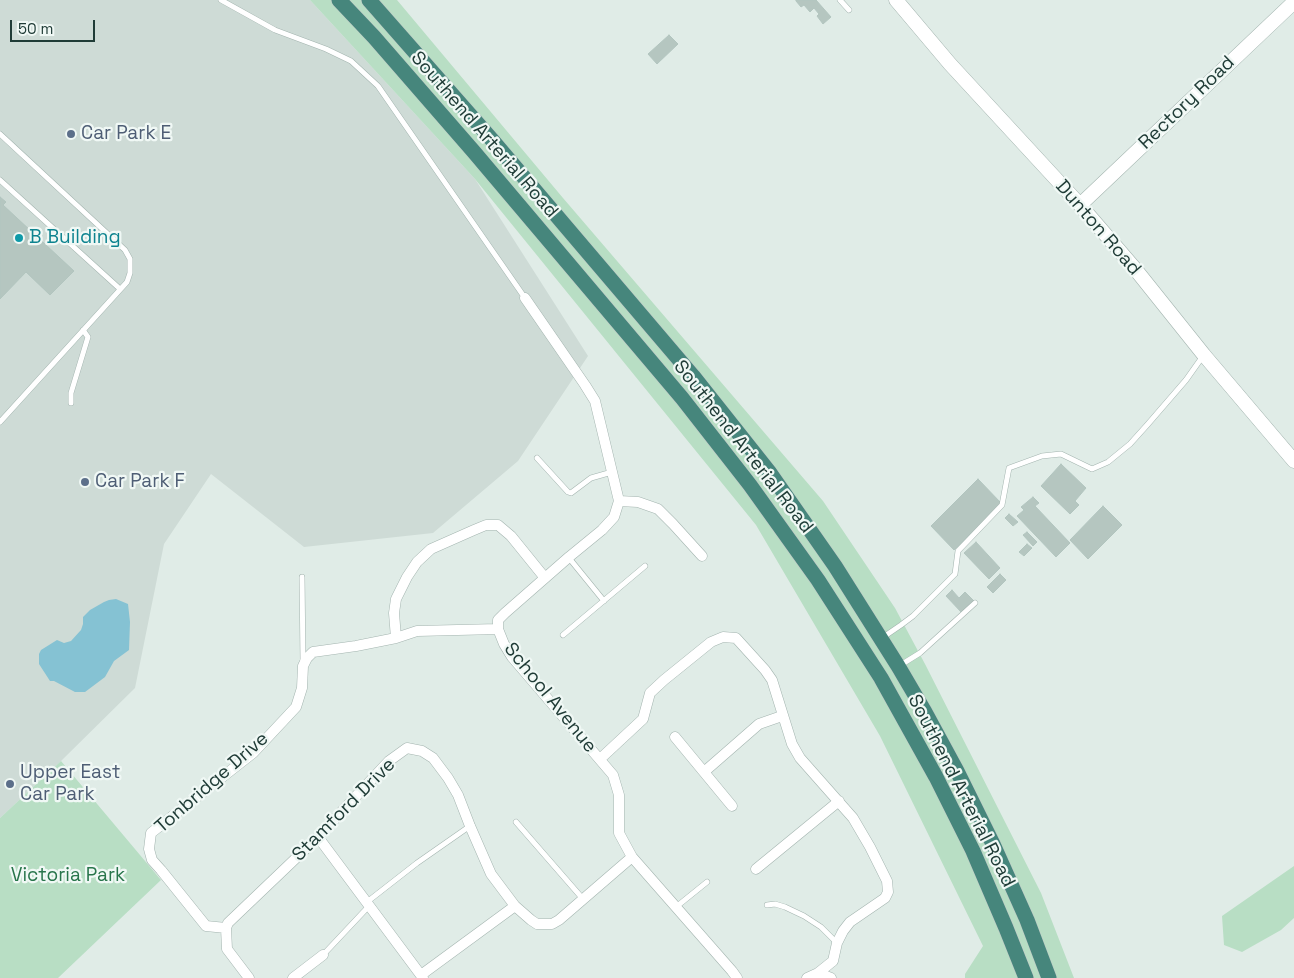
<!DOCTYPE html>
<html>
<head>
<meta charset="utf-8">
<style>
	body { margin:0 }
	#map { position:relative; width:1294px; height:978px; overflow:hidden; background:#e0ece7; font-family:"Space Grotesk",sans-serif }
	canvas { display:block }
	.scale { position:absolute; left:10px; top:20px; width:85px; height:22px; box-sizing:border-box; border:2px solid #203c37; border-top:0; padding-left:6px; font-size:15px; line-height:18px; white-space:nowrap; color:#203c37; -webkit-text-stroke:4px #f0f8f5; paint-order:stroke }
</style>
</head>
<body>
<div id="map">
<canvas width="1294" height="978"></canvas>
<div class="scale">50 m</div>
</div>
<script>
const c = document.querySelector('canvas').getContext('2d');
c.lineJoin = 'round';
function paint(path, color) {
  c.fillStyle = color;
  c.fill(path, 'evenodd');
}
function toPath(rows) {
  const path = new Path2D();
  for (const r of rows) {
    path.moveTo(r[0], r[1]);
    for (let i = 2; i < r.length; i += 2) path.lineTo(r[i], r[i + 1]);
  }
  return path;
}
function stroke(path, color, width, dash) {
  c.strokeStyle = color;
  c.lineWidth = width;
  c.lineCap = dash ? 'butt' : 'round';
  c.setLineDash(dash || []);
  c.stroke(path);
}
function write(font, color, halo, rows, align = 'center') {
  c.font = font + ' "Space Grotesk",sans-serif';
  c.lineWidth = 4.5;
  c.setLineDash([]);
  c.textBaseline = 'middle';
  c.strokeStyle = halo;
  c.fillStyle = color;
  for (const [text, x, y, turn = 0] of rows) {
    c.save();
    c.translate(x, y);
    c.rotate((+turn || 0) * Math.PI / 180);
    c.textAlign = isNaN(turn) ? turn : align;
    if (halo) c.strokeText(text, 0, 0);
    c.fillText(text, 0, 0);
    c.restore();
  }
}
paint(toPath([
	[0,0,310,0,475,179,588,356,518,461,433,533,304,547,211,474,164,544,135,688,61,761,0,818]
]), '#cedbd6');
paint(toPath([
	[310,0,397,0,563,198,823,501,895,608,925,664,1041,893,1074,978,965,978,965,974,983,946,880,736,756,525,475,179],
	[61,761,161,880,58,978,0,978,0,818],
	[1294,866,1294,918,1281,930,1242,952,1224,945,1222,916]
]), '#b8dec4');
paint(toPath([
	[116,599,128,604,130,622,129,650,114,661,105,677,85,692,75,692,54,681,50,681,39,664,39,654,41,650,57,640,64,643,71,641,81,630,83,624,83,617,90,610,104,602,109,600]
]), '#85c2d3');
const building = toPath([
	[796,0,816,0,831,17,823,24,817,16,819,14,814,8,810,12,804,5,801,7,796,1,796,0],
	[669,35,678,44,657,64,648,54,669,35],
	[0,197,6,202,3,205,74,271,50,295,26,272,0,299,0,197],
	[1061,464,1086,488,1075,501,1079,505,1070,514,1041,486,1061,464],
	[978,479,1001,503,954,550,931,526,978,479],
	[1033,497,1039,503,1035,506,1070,543,1056,557,1017,516,1024,510,1021,507,1033,497],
	[1103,506,1122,525,1088,559,1070,540,1103,506],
	[1009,514,1018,522,1013,526,1005,518,1009,514],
	[1027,532,1037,542,1033,546,1023,535,1027,532],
	[976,542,1000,568,989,579,964,553,976,542],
	[1027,544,1032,548,1024,556,1019,552,1027,544],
	[1000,574,1006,580,993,593,987,587,1000,574],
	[952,590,959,598,965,592,974,601,962,613,946,596,952,590]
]);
paint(building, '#b5c6c0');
stroke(building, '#b2c5bf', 1);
const service = toPath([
	[221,0,275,30,326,49,351,61,378,86,525,298],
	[840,0,849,10],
	[0,134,125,250,130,259,130,273,127,282,0,422],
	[0,180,120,289],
	[71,403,71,393,88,337,83,330],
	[537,458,568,492,571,493,591,478,612,472],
	[569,558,604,601],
	[302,577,303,661],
	[563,635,645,566],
	[882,638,901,625,913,616,955,574,958,551,1002,505,1009,468,1042,456,1061,454,1092,469,1108,462,1130,444,1148,424,1186,380,1203,356],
	[899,666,920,653,975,603],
	[516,822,583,899],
	[367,902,417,863,470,826],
	[767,905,775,904,785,907,804,916,821,927,837,943],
	[676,907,707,882],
	[323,955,369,906]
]);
const minor = toPath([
	[525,298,585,385,595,401,619,501,614,517,602,530,569,557,505,613,498,620,498,629,504,644,512,657,613,775,619,795,619,833,632,857,732,971,737,978],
	[619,501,638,502,658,509,673,524,702,556],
	[396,638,394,613,396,599,407,577,417,562,431,549,474,530,486,525,498,525,511,536,545,578],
	[675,737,732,806],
	[600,759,643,719,650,693,664,680,711,642,723,637,736,638,765,670,772,680,792,744,800,758,853,818,870,847,887,881,888,892,885,898,850,922,843,931,837,943,833,961,818,973],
	[704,772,759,724,782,716],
	[315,840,321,841,423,978],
	[756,869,839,801],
	[226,928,206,926,161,870,152,860,149,849,151,833,253,753,296,707,302,688,303,666,307,658,313,652,356,646,396,638,417,631,498,629],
	[421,975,515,906],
	[249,978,227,949,226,928,228,923,315,840,389,761,407,748,422,751,433,758,448,778,458,795,470,826,491,874,515,906,531,920,537,924,552,924,559,920,632,857],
	[293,978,323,955],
	[807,978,818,973,831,978]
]);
const tertiary = toPath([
	[896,0,950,64,1080,205,1136,270,1204,355,1294,461],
	[1080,205,1294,2]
]);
const trunk = toPath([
	[339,0,374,37,474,152,682,398,750,485,818,580,881,678,936,777,973,851,1006,928,1026,978],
	[369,0,493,141,693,376,770,473,835,566,898,666,925,712,957,771,993,844,1027,920,1049,978]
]);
stroke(service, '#a3b4af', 6);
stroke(minor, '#a3b4af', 11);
stroke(tertiary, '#a3b4af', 15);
stroke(trunk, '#c1c8c7', 16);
stroke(service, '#fff', 5);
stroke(minor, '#fff', 10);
stroke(tertiary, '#fff', 14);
stroke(trunk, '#46867c', 15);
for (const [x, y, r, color] of [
	[71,134,5,"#5c6f8a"],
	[19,238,5,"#0f9aa8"],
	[85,482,5,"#5c6f8a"],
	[10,784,5,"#5c6f8a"]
]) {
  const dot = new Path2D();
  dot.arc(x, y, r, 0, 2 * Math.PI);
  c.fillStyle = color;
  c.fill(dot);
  stroke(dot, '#f0f8f5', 2);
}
write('19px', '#203c37', '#f0f8f5', [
	["Rectory Road",1187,103,-44],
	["Southend Arterial Road",484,135,49],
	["Dunton Road",1098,228,49],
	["Southend Arterial Road",743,447,52],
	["School Avenue",550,698,51],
	["Tonbridge Drive",212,783,-41],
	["Southend Arterial Road",961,791,63],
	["Stamford Drive",344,810,-45]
]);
write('19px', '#4e5e75', '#f0f8f5', [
	["Car Park E",81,134],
	["Car Park F",95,482],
	["Upper East",20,773],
	["Car Park",20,795]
], 'left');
write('19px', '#0d838f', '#f0f8f5', [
	["B Building",29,238]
], 'left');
write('19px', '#28754b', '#f0f8f5', [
	["Victoria Park",68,876]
]);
</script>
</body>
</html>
